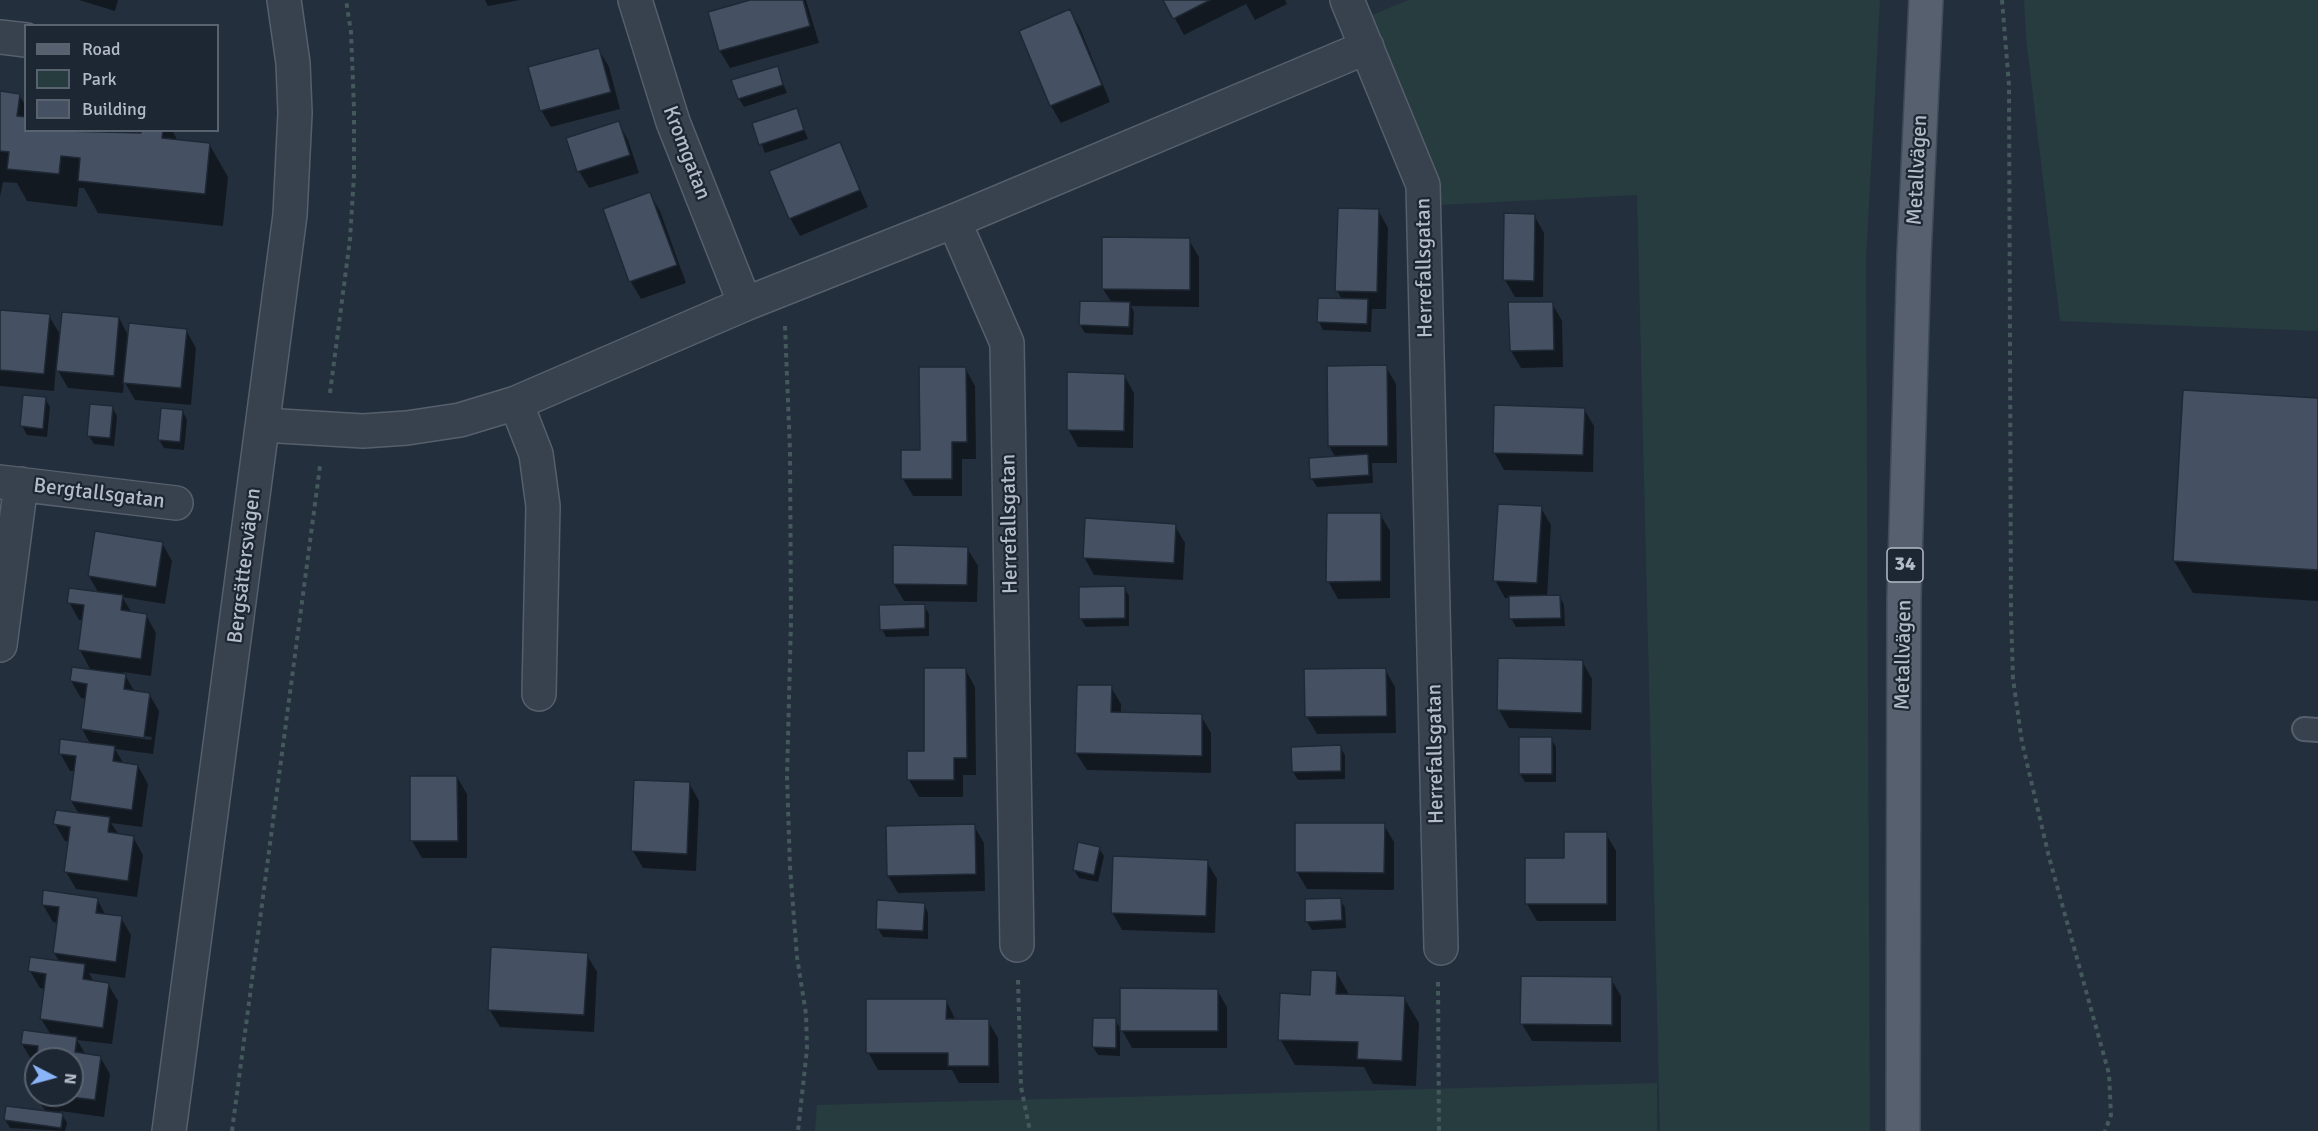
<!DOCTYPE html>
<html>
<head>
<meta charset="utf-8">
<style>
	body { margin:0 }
	#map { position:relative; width:2318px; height:1131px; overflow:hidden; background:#242f3e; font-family:Signika,sans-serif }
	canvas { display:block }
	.legend { position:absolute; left:24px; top:24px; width:195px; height:108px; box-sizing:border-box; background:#1d2633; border:2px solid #59626f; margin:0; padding:8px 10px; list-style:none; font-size:18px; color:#b4bcc9 }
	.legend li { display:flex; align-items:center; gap:12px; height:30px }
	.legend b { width:30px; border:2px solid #59626f }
	.north { position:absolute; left:24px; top:1047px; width:60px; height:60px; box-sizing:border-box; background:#1d2633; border:2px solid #59626f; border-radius:50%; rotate:96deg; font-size:16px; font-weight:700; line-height:24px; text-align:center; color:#b4bcc9 }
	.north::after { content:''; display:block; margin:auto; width:21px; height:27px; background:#8ab4f8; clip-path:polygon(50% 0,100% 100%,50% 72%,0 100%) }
</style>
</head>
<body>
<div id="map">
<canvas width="2318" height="1131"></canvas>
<ul class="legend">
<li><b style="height:8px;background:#56606e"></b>Road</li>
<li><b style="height:16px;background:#263c3f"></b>Park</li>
<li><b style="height:16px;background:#455162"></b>Building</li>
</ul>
<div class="north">N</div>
</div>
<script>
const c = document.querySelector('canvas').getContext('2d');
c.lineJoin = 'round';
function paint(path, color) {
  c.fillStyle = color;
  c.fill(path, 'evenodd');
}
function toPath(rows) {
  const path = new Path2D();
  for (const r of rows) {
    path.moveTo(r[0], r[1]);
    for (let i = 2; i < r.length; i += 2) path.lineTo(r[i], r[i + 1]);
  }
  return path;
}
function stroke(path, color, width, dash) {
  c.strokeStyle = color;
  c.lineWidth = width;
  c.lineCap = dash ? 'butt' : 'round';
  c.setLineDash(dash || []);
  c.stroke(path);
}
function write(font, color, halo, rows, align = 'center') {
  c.font = font + ' Signika,sans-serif';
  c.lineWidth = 4.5;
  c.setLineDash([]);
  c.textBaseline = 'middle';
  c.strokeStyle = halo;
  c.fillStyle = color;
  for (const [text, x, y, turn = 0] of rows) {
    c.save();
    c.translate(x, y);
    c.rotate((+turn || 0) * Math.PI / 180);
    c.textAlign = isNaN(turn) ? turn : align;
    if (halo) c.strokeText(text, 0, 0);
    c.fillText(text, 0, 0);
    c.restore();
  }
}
paint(toPath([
	[1408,0,1880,0,1866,260,1870,1131,1660,1131,1637,195,1438,205,1360,20],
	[2024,0,2318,0,2318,331,2060,321,2026,38],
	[1657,1083,1657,1131,815,1131,817,1105]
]), '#263c3f');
paint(toPath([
	[79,0,118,0,115,11],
	[485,0,520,0,488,6],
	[755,0,806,0,819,43,730,68,720,51,710,13],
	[1165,0,1285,0,1287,4,1255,20,1246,4,1184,35],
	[1070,11,1080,28,1110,102,1061,123,1051,106,1021,31],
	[599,50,609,67,620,109,551,127,541,110],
	[777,68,787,93,744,107,739,99],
	[0,93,19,95,26,106,26,130,110,130,142,135,143,130,172,130,178,141,209,144,228,177,223,226,98,213,84,188,79,188,77,207,27,201,17,183,3,182,0,197],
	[796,110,808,139,765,153,754,124],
	[618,122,628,140,639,173,589,188,579,171],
	[839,143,868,207,800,236,790,218],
	[650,194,660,211,686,283,641,299,631,282,605,210],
	[1378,210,1388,228,1386,309,1372,309,1371,332,1323,330,1319,322,1342,300,1337,290],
	[1534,215,1544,233,1543,297,1515,297,1505,280],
	[1189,240,1199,257,1199,307,1131,306,1134,312,1133,335,1085,333,1080,325,1112,303,1103,289],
	[1552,303,1562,321,1563,367,1521,368,1511,351],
	[0,311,49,316,61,336,119,318,129,337,186,330,196,348,191,405,135,400,124,381,123,393,68,388,56,367,54,391,0,386],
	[1386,367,1396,384,1397,463,1372,463,1373,483,1317,487,1312,479,1336,458,1329,446],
	[965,368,975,386,976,459,962,459,962,496,913,496,903,479,921,451],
	[1124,375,1134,393,1133,448,1078,447,1068,429],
	[45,398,50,407,47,437,27,435,22,426],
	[2318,399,2318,601,2193,593,2174,561],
	[112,407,117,416,114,446,94,444,89,436],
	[1584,409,1594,426,1593,472,1504,470,1494,452],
	[183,412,187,420,184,450,164,448,159,440],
	[1541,508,1551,525,1547,597,1560,597,1564,605,1565,626,1516,627,1511,618,1510,598,1505,598,1495,580],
	[1380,514,1390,531,1390,598,1338,599,1328,581],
	[1175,526,1185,543,1183,580,1094,575,1084,557],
	[162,543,172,561,165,604,122,597,132,613,146,615,156,633,151,676,123,672,135,692,149,694,159,711,153,754,115,749,124,764,138,766,148,784,142,827,111,823,119,835,133,837,143,855,137,897,76,889,66,872,70,842,65,841,55,824,79,814,71,801,75,771,70,771,60,753,91,745,82,729,86,699,81,698,71,681,91,671,80,650,84,620,79,620,69,602,99,594,89,576],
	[92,729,152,737,151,740,92,732],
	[967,548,978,566,977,602,904,601,894,584],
	[1124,587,1129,596,1129,626,1086,627,1081,619],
	[924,605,929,614,929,636,886,637,882,629],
	[1500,659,1582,661,1592,679,1591,730,1509,728,1499,710],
	[965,669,975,687,976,775,963,775,963,797,919,797,909,780,926,752],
	[1385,669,1395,687,1396,733,1317,734,1307,717,1306,671],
	[1111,687,1121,704,1121,714,1201,716,1211,733,1211,773,1087,770,1076,753],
	[1551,739,1556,747,1556,782,1525,782,1520,774],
	[1340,747,1345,755,1345,779,1298,780,1293,772],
	[457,777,467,794,467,858,422,858,412,841],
	[689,783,699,801,696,871,643,868,633,851],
	[1384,825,1394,842,1394,890,1307,889,1297,872],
	[974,826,984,843,985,891,898,893,888,876],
	[1606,834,1616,851,1616,921,1537,921,1527,904],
	[1099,848,1104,856,1098,882,1079,878,1074,870],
	[1207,862,1217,879,1215,933,1122,930,1112,912],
	[97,899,106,916,121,918,131,935,125,978,89,973,94,982,108,984,118,1001,112,1044,77,1040,86,1055,100,1057,110,1074,104,1117,60,1111,67,1123,65,1131,10,1128,5,1120,46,1112,34,1092,36,1075,36,1095,72,1095,72,1059,32,1061,22,1044,51,1035,41,1019,45,989,40,988,30,971,60,962,54,953,58,923,53,922,43,905],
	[1340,899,1345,908,1346,928,1312,930,1307,922],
	[924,904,928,913,928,939,883,937,878,929],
	[587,955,597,972,594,1032,500,1027,489,1009],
	[1336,972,1350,996,1404,998,1419,1023,1416,1086,1373,1084,1364,1067,1295,1065,1280,1039],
	[1611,979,1621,996,1621,1042,1532,1041,1522,1024],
	[1217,990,1227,1007,1227,1048,1132,1048,1122,1030],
	[946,1000,956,1021,988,1021,998,1038,999,1083,959,1083,952,1070,878,1070,868,1052],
	[1115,1020,1120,1028,1120,1056,1098,1055,1093,1047]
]), '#0007');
const building = toPath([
	[750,0,803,0,810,26,719,51,708,12,750,0],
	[1163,0,1210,0,1173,19,1163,0],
	[1070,9,1102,85,1050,106,1019,31,1070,9],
	[599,48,611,92,540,111,528,67,599,48],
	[778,66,783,85,738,99,731,80,778,66],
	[0,91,20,94,17,116,26,117,26,130,141,133,141,130,163,130,162,138,210,143,205,194,78,181,80,158,61,156,59,174,7,169,9,152,0,151,0,91],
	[797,108,804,130,759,145,752,123,797,108],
	[619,121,630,155,577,172,566,138,619,121],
	[840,142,860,190,789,219,769,171,840,142],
	[650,192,677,265,629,282,603,209,650,192],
	[1338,208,1379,209,1377,292,1335,291,1338,208],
	[1504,213,1535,214,1534,281,1503,280,1504,213],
	[1102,237,1190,238,1190,290,1102,289,1102,237],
	[1318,298,1368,299,1367,324,1317,322,1318,298],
	[1080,301,1130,302,1129,327,1079,325,1080,301],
	[1508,302,1553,302,1554,350,1510,351,1508,302],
	[0,310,50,314,44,374,0,370,0,310],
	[62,312,119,317,114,376,56,371,62,312],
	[129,323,187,329,181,388,123,383,129,323],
	[1387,365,1388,446,1328,446,1327,366,1387,365],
	[919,367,966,367,967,442,952,442,952,479,901,479,901,450,920,450,919,367],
	[1067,372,1125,374,1124,431,1067,430,1067,372],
	[2183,390,2318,398,2318,570,2173,561,2183,390],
	[23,395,46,397,43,429,20,426,23,395],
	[90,404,113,406,110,438,87,436,90,404],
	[1494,405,1585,408,1583,455,1493,453,1494,405],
	[161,408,183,410,180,442,158,440,161,408],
	[1368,454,1369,475,1310,479,1309,458,1368,454],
	[1498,504,1542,506,1537,583,1493,581,1498,504],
	[1327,513,1381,513,1381,581,1326,582,1327,513],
	[1085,518,1176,524,1174,563,1083,558,1085,518],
	[95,531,163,542,156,587,88,576,95,531],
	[893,545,968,547,967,585,893,584,893,545],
	[1125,586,1125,618,1079,619,1079,587,1125,586],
	[69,588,123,595,121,610,147,614,141,659,78,650,84,605,67,603,69,588],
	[1560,595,1561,618,1509,619,1509,596,1560,595],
	[925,604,925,628,880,630,879,605,925,604],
	[1498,658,1583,660,1582,713,1497,710,1498,658],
	[72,667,126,674,124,689,150,693,144,738,81,729,87,684,70,681,72,667],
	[924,668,966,668,967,758,954,758,954,780,907,780,907,751,924,751,924,668],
	[1386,668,1387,716,1305,717,1304,669,1386,668],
	[1077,685,1112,685,1111,712,1202,714,1202,756,1075,753,1077,685],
	[1519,737,1552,737,1552,774,1519,774,1519,737],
	[60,739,115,746,113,761,138,765,132,810,70,801,76,756,59,754,60,739],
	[1341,745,1341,771,1292,772,1291,747,1341,745],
	[410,776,457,776,458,841,410,841,410,776],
	[634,780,690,782,687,854,631,851,634,780],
	[56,810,110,817,108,832,134,836,128,881,64,872,70,827,53,824,56,810],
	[1295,823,1385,823,1384,873,1295,872,1295,823],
	[975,824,976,874,887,876,886,826,975,824],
	[1564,832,1607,832,1607,904,1525,904,1525,858,1564,858,1564,832],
	[1078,842,1100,847,1094,875,1073,870,1078,842],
	[1113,856,1208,860,1206,916,1111,913,1113,856],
	[43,890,98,898,96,913,122,916,116,962,53,953,59,907,42,905,43,890],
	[1341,898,1342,920,1305,922,1305,899,1341,898],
	[877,900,925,903,923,931,876,929,877,900],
	[491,947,588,953,584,1015,488,1010,491,947],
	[30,957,85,964,83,979,109,983,103,1028,40,1019,46,974,28,971,30,957],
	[1311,970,1337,971,1336,994,1405,996,1402,1061,1357,1059,1358,1042,1278,1040,1280,993,1310,995,1311,970],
	[1521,976,1612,977,1612,1025,1520,1024,1521,976],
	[1120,988,1218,989,1218,1031,1120,1031,1120,988],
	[866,999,947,999,946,1019,989,1019,989,1066,948,1066,948,1053,866,1053,866,999],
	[1093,1018,1116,1018,1116,1048,1092,1047,1093,1018],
	[23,1030,77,1037,75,1052,101,1056,95,1100,55,1095,72,1095,72,1059,37,1059,38,1046,21,1044,23,1030],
	[6,1106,63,1113,61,1128,4,1120,6,1106]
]);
paint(building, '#455162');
stroke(building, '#1f2835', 1.5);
const service = toPath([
	[2304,729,2318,730]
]);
const minor = toPath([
	[635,0,673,122,745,304],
	[1347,0,1423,185,1441,948],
	[0,37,26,40],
	[954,221,1007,343,1017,945],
	[516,403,536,454,543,506,539,694],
	[263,425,363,431,407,428,460,420,516,403,745,304,954,221,1367,47],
	[0,482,176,503],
	[0,645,21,484]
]);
const tertiary = toPath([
	[169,1131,290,215,295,113,293,63,284,0]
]);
const primary = toPath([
	[1903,1131,1904,598,1914,255,1926,0]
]);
stroke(service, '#565f6c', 26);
stroke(minor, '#565f6c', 36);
stroke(tertiary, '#565f6c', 36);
stroke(primary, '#414a57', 36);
stroke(toPath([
	[2002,0,2009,85,2011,615,2013,679,2022,742,2049,857,2109,1074,2111,1115,2105,1131],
	[785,326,790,451,791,621,787,777,790,867,797,957,806,1014,807,1049,798,1131],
	[330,393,350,239,354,175,354,108,351,32,346,0],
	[1018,980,1021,1087,1030,1131],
	[1438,982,1439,1131],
	[232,1131,320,466]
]), '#44595c', 4, [4.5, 4.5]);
stroke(service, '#38414e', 22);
stroke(minor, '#38414e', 33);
stroke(tertiary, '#38414e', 33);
stroke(primary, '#56606e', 33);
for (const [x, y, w] of [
	[1905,565,36]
]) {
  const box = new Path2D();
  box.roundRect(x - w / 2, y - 17, w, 34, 4.5);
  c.fillStyle = '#1d2633';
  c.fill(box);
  stroke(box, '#b4bcc9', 1.5);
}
write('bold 20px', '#b4bcc9', null, [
	["34",1905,565]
]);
write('21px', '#b4bcc9', '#1d2633', [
	["Kromgatan",686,153,69],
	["Metallvägen",1918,170,-87],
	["Herrefallsgatan",1425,268,-91],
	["Bergtallsgatan",99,494,7],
	["Herrefallsgatan",1010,524,-91],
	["Bergsättersvägen",245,566,-83],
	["Metallvägen",1904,655,-89],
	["Herrefallsgatan",1436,754,-91]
]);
</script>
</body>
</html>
